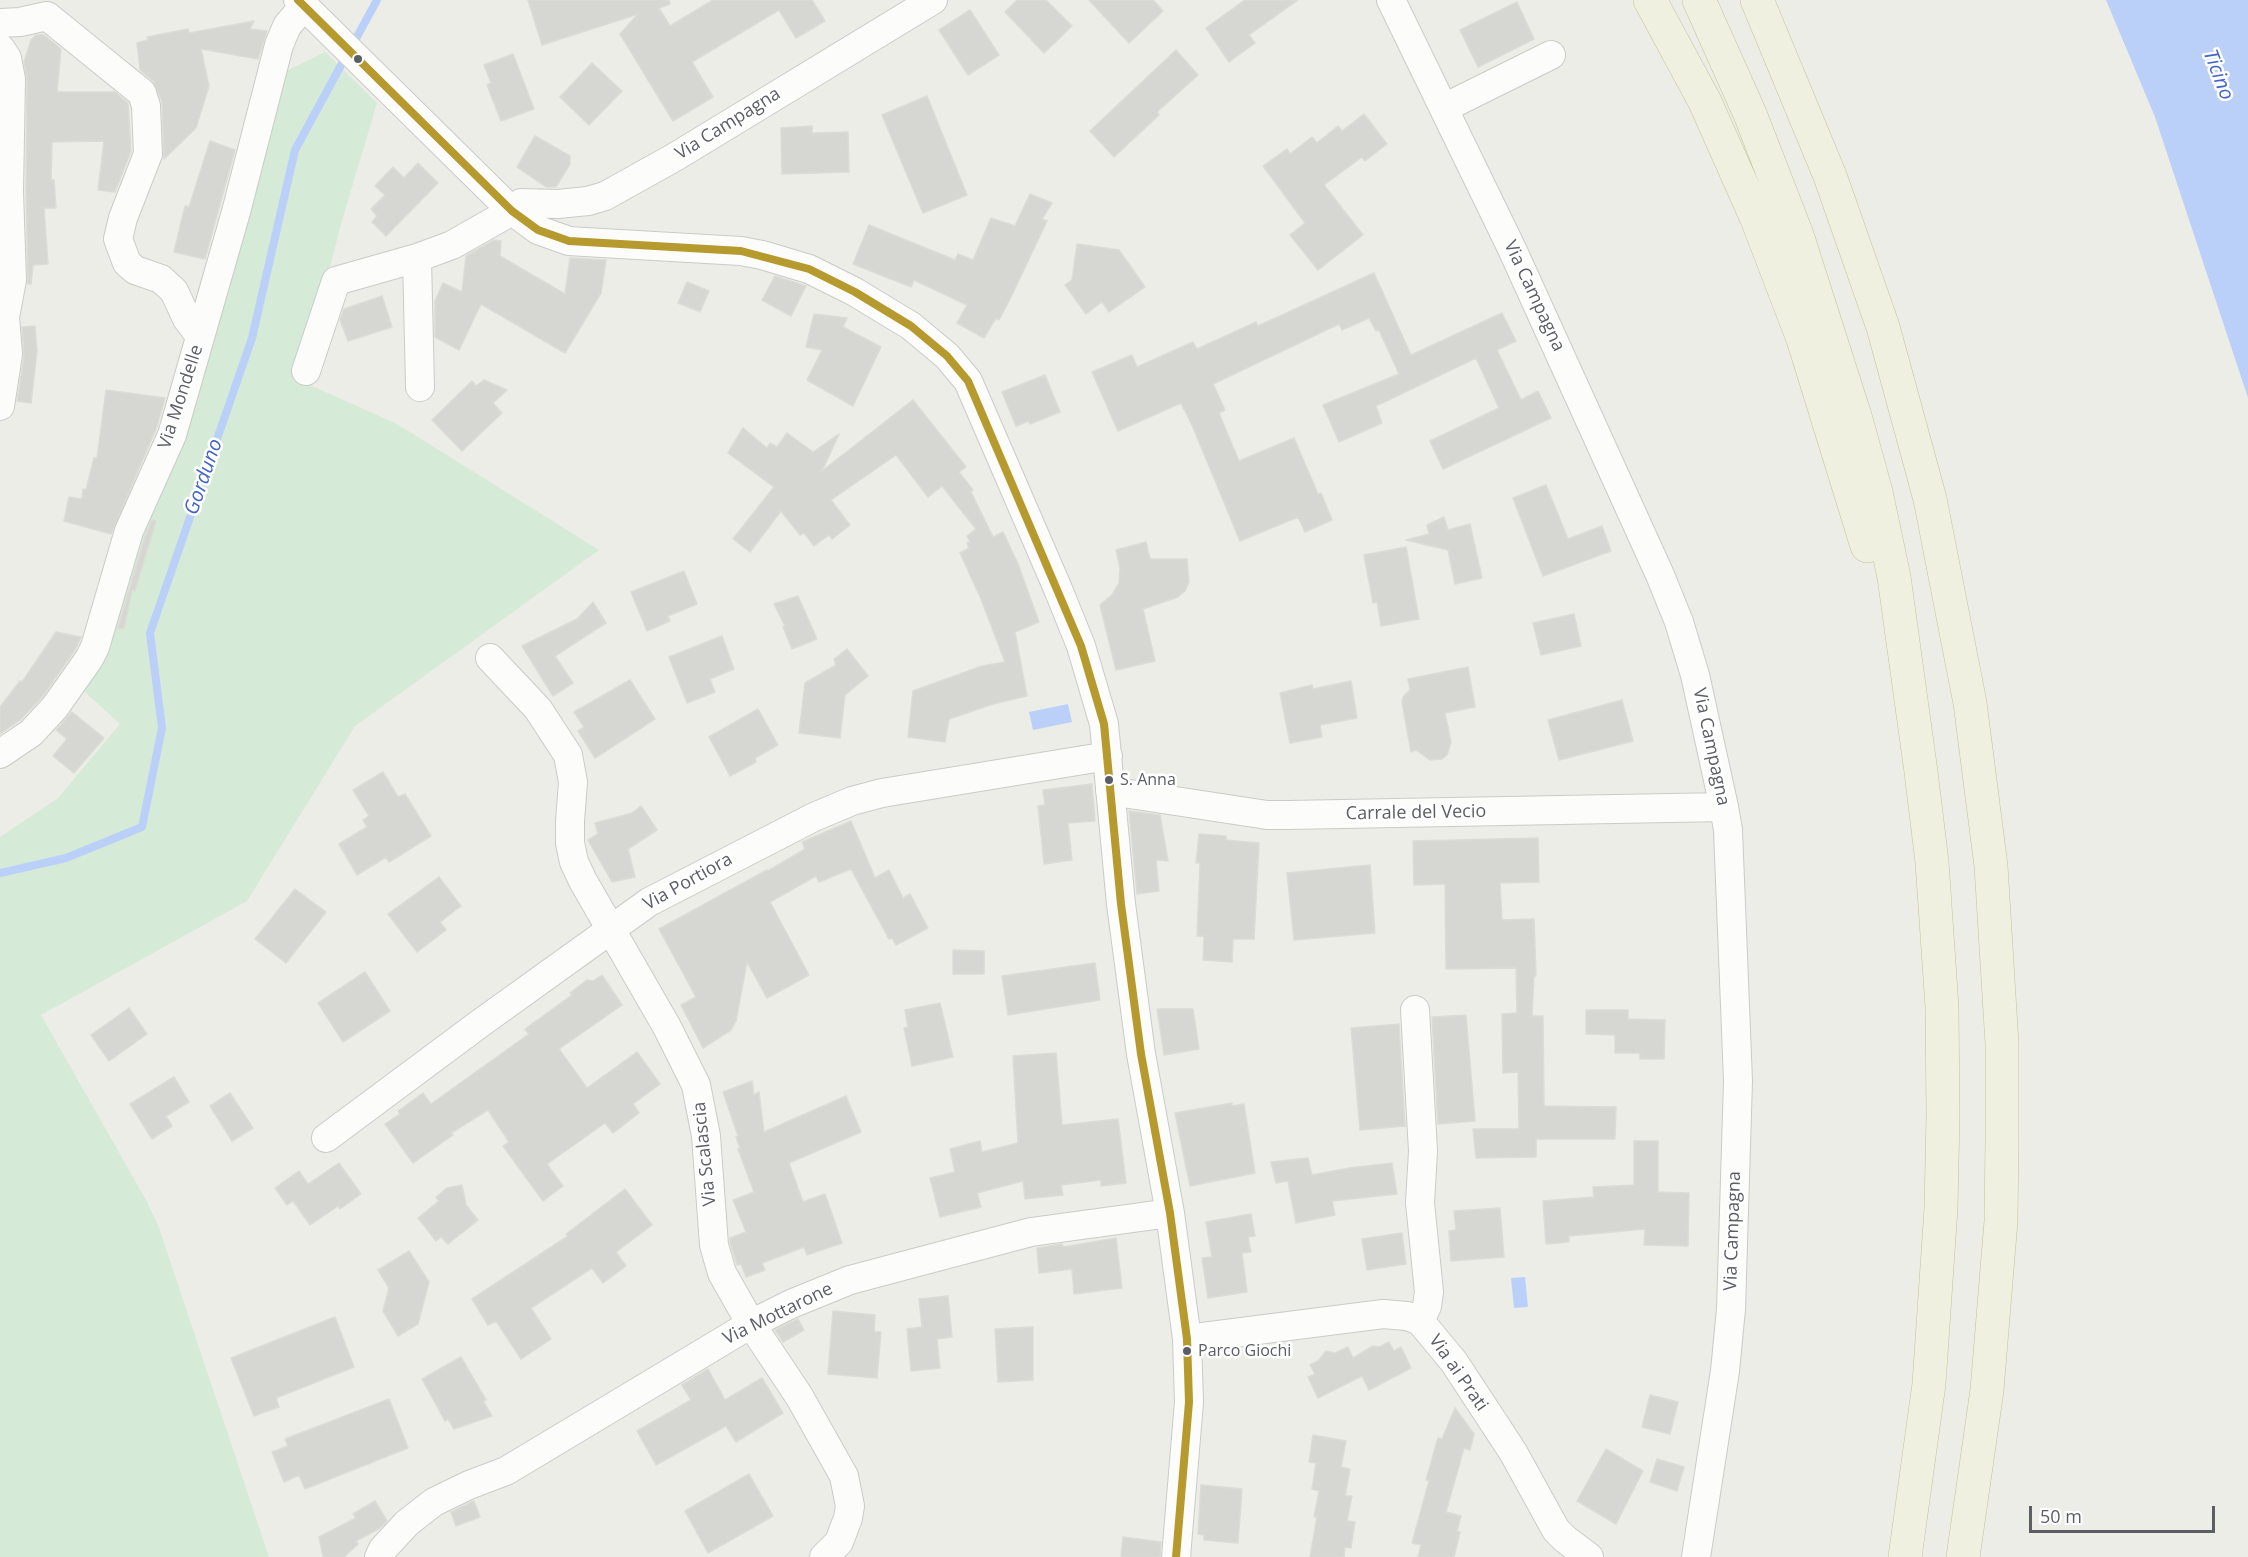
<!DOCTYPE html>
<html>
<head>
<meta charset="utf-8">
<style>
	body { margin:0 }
	#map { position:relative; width:2248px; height:1557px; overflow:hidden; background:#edede7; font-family:"Open Sans",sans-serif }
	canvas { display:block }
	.scale { position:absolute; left:2029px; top:1506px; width:186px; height:27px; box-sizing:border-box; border:3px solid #5c5e66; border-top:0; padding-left:8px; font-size:18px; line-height:21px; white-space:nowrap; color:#5c5e66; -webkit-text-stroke:4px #fff; paint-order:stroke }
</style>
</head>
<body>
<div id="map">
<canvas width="2248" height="1557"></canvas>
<div class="scale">50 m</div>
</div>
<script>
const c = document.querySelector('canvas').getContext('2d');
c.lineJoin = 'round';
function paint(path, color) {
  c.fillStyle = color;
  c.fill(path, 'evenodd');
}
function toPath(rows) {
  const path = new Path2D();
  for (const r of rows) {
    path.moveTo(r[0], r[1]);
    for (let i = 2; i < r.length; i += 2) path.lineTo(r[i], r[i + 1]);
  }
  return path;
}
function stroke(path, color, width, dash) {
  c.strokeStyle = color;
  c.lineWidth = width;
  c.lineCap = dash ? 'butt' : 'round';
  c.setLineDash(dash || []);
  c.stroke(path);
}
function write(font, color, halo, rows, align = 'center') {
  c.font = font + ' "Open Sans",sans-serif';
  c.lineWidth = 5;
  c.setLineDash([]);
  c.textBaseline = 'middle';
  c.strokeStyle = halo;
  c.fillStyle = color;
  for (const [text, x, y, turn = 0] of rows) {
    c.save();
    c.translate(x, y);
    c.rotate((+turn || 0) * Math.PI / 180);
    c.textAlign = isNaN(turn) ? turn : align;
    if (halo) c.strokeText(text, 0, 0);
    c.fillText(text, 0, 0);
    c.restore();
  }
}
paint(toPath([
	[325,52,377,103,341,224,301,381,397,424,599,550,355,726,247,901,41,1015,146,1200,158,1225,269,1557,0,1557,0,837,58,798,120,724,74,682,282,73]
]), '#d5ead7');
paint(toPath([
	[2106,0,2248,0,2248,398,2155,117],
	[1068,704,1072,722,1033,730,1029,712],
	[1525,1277,1528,1307,1514,1308,1511,1278]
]), '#bbd0f8');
stroke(toPath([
	[352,46,377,0],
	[0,873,66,858,142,827,162,728,150,633,252,338,295,150,346,56]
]), '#bbd0f8', 8);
const building = toPath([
	[528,0,669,0,670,4,659,8,670,26,713,0,812,0,825,21,796,38,779,10,692,62,713,97,673,121,620,34,638,14,542,45,528,0],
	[1017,0,1046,0,1072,26,1044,53,1005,12,1017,0],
	[1089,0,1153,0,1163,11,1129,43,1089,0],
	[1245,0,1298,0,1249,35,1255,43,1229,62,1206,28,1245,0],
	[1517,2,1534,39,1478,67,1460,30,1517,2],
	[970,10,999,55,968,75,939,30,970,10],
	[254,21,250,29,267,31,258,59,201,49,209,86,196,128,164,159,162,101,153,81,140,70,137,43,148,40,147,37,188,29,189,33,254,21],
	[36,35,44,35,61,49,57,92,115,92,128,103,131,151,115,192,98,190,104,141,52,142,51,180,54,180,56,208,44,208,48,264,33,265,31,284,28,284,26,191,27,79,24,62,31,40,36,35],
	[1176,50,1198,75,1157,112,1159,115,1114,157,1090,131,1176,50],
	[513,54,534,109,501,121,487,85,491,83,484,65,513,54],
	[592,63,622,91,589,125,560,97,592,63],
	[927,96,967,195,923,213,882,115,927,96],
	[1364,114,1387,144,1365,161,1362,157,1324,185,1363,235,1318,270,1290,235,1305,223,1263,166,1287,149,1290,154,1312,137,1317,143,1338,126,1342,131,1364,114],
	[812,126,812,133,848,132,849,172,782,174,781,128,812,126],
	[535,136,570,156,570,164,556,187,546,187,517,167,535,136],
	[210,141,235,150,205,259,174,252,185,206,189,207,210,141],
	[418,163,438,183,386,236,372,222,377,216,371,209,385,195,375,186,393,167,404,178,418,163],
	[1030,194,1052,203,1042,219,1047,221,1011,297,999,320,996,318,984,338,957,323,967,305,914,280,911,287,853,264,869,225,955,260,958,254,973,260,991,218,1015,226,1030,194],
	[494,240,501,241,500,256,565,294,570,258,606,260,601,293,565,353,481,304,459,350,435,337,435,301,443,283,462,292,466,256,494,240],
	[1077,244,1119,250,1145,287,1109,312,1102,302,1086,314,1065,285,1072,280,1077,244],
	[1374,273,1411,355,1502,313,1516,341,1497,350,1521,400,1538,391,1551,418,1443,469,1430,441,1499,408,1476,358,1376,406,1382,423,1339,442,1323,405,1399,374,1379,330,1376,331,1369,318,1342,330,1339,324,1213,384,1225,410,1219,413,1239,461,1294,438,1318,494,1321,493,1332,520,1305,532,1298,517,1240,541,1192,425,1181,403,1118,431,1092,372,1132,355,1137,367,1193,342,1197,349,1256,322,1258,326,1374,273],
	[775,276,806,286,791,316,762,300,775,276],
	[687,282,709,291,700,312,678,303,687,282],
	[382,296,392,327,348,341,340,320,344,309,382,296],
	[814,314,847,318,843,327,881,347,853,406,807,380,822,350,806,347,814,314],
	[35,326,37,351,31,403,17,401,24,357,22,327,35,326],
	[1045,375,1060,412,1030,424,1029,421,1016,426,1002,392,1045,375],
	[484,380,507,390,493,403,502,413,462,451,432,420,472,381,476,386,484,380],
	[106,390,165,398,156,429,111,534,64,521,69,497,82,499,83,489,86,490,94,458,97,458,106,390],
	[913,400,966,467,959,472,973,490,971,492,993,537,1003,532,1018,564,1039,622,1015,632,1027,696,993,704,949,719,945,742,908,737,913,691,982,666,1005,662,981,599,960,553,969,548,967,543,970,542,967,536,976,529,942,486,928,497,896,455,831,500,850,525,832,539,829,535,814,546,804,533,800,535,781,511,750,552,733,539,774,487,728,453,743,428,767,448,770,443,777,447,787,433,813,452,839,434,822,471,913,400],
	[1546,485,1568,539,1602,526,1611,551,1543,576,1513,498,1546,485],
	[1444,517,1448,530,1470,524,1482,578,1455,584,1448,550,1406,540,1429,534,1427,525,1444,517],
	[152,520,156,521,135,591,132,590,124,629,118,628,145,537,152,520],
	[1146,542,1150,559,1187,559,1189,582,1185,591,1178,597,1143,609,1155,661,1116,670,1100,605,1112,595,1119,583,1120,568,1116,550,1146,542],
	[1406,547,1419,619,1381,626,1377,602,1373,603,1364,555,1406,547],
	[684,571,697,604,668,616,670,621,647,631,631,592,684,571],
	[798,596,817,639,792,649,783,627,785,626,774,604,798,596],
	[593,602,606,623,555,656,573,683,553,696,522,646,577,619,593,602],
	[1574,614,1581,646,1541,655,1533,623,1574,614],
	[56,632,81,637,75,650,42,697,20,720,0,734,0,707,20,681,22,682,56,632],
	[722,636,734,669,710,679,715,692,687,703,669,657,722,636],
	[847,649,868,676,845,695,840,738,799,733,805,683,836,665,834,659,847,649],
	[1468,667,1475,707,1445,713,1451,742,1447,755,1442,759,1430,760,1416,750,1411,752,1402,702,1403,697,1410,690,1408,679,1468,667],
	[630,680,655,719,595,758,578,731,584,727,574,712,630,680],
	[1351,681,1357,718,1320,725,1322,737,1290,743,1280,693,1312,685,1313,689,1351,681],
	[1622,700,1633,741,1559,760,1548,720,1622,700],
	[758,709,778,745,755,758,756,762,730,776,709,737,758,709],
	[72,712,104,738,74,773,53,756,67,739,56,730,72,712],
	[383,772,398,797,405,794,431,836,389,862,386,857,357,875,339,844,367,827,363,820,369,816,353,790,383,772],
	[1092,784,1095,821,1068,823,1072,860,1044,864,1038,806,1045,805,1043,790,1092,784],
	[641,806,657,830,628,849,635,877,612,882,588,840,598,834,595,823,632,813,641,806],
	[1129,811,1160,815,1168,861,1156,860,1159,891,1137,894,1129,811],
	[851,821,875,878,889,870,903,898,910,894,928,928,896,945,892,938,889,939,851,869,819,882,816,876,770,902,809,975,767,998,747,962,736,1021,731,1030,703,1048,681,1005,696,997,659,929,767,870,768,871,805,849,802,842,851,821],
	[1199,834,1226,836,1226,840,1259,843,1254,939,1233,939,1232,962,1203,960,1204,936,1197,936,1200,863,1196,863,1199,834],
	[1538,838,1539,882,1500,883,1502,920,1534,919,1536,976,1534,976,1532,1016,1543,1016,1544,1106,1616,1107,1615,1139,1536,1139,1536,1157,1476,1158,1473,1129,1519,1129,1518,1072,1503,1073,1502,1014,1517,1013,1516,968,1446,969,1445,884,1414,885,1413,841,1538,838],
	[1370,865,1375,933,1294,940,1287,873,1370,865],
	[439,877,461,906,440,922,446,930,417,952,388,914,439,877],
	[295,889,326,912,286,963,255,939,295,889],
	[953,950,984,951,984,974,953,974,953,950],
	[1095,963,1100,1000,1008,1015,1002,976,1095,963],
	[365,972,390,1011,343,1042,318,1003,365,972],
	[602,975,622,1005,559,1049,587,1088,637,1052,660,1084,633,1104,639,1113,613,1133,605,1123,547,1164,563,1186,543,1201,503,1146,509,1142,488,1110,451,1133,453,1135,413,1163,385,1124,400,1114,398,1111,423,1093,431,1104,529,1034,525,1029,572,995,570,993,587,980,593,981,602,975],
	[940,1003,953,1057,912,1066,904,1028,908,1027,905,1010,940,1003],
	[129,1008,147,1034,109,1061,91,1035,129,1008],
	[1157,1009,1193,1009,1199,1049,1164,1055,1157,1009],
	[1586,1010,1628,1010,1628,1019,1665,1020,1664,1059,1640,1059,1640,1053,1615,1053,1615,1035,1586,1034,1586,1010],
	[1466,1015,1475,1121,1438,1124,1432,1017,1466,1015],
	[1399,1024,1405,1126,1360,1130,1351,1028,1399,1024],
	[1056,1053,1062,1125,1118,1119,1126,1183,1101,1186,1101,1180,1061,1185,1063,1195,1025,1199,1023,1181,977,1193,981,1207,940,1217,930,1178,955,1172,950,1149,980,1141,982,1152,1018,1143,1013,1056,1056,1053],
	[174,1077,189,1102,166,1116,172,1126,152,1139,130,1104,174,1077],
	[752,1081,754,1095,759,1092,764,1132,846,1096,861,1132,789,1163,803,1202,825,1194,842,1243,807,1255,804,1247,762,1263,765,1270,746,1277,741,1264,737,1265,730,1242,730,1238,746,1232,733,1200,754,1192,738,1149,740,1148,736,1137,738,1136,723,1092,752,1081],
	[230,1093,253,1128,232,1141,210,1106,230,1093],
	[1232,1103,1232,1106,1244,1104,1255,1173,1190,1186,1175,1113,1232,1103],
	[1634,1141,1658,1141,1658,1192,1689,1193,1688,1246,1644,1245,1645,1229,1569,1236,1569,1242,1546,1244,1543,1201,1594,1197,1593,1187,1634,1185,1634,1141],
	[1308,1158,1312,1175,1349,1168,1392,1163,1397,1194,1332,1201,1335,1215,1296,1223,1288,1181,1276,1183,1271,1162,1308,1158],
	[339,1163,361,1194,340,1209,338,1206,310,1225,293,1201,287,1205,275,1188,299,1171,308,1184,339,1163],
	[462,1185,466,1205,478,1220,448,1244,441,1237,436,1241,418,1218,439,1201,436,1197,447,1188,462,1185],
	[625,1189,652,1225,616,1252,626,1266,603,1283,592,1268,531,1308,551,1339,521,1359,496,1321,488,1325,472,1299,568,1236,566,1234,625,1189],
	[1500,1208,1504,1257,1451,1261,1449,1231,1456,1230,1454,1211,1500,1208],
	[1251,1214,1255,1236,1248,1237,1251,1252,1242,1253,1247,1292,1208,1298,1202,1258,1212,1257,1206,1222,1251,1214],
	[1402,1233,1406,1264,1367,1270,1362,1239,1402,1233],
	[1116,1238,1122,1288,1074,1294,1072,1269,1039,1273,1037,1248,1062,1244,1063,1247,1116,1238],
	[409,1251,429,1282,418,1324,398,1336,383,1311,389,1288,378,1270,409,1251],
	[948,1296,952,1337,937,1339,940,1368,911,1371,907,1329,922,1327,919,1299,948,1296],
	[833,1311,875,1315,874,1332,881,1332,877,1378,828,1374,833,1311],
	[335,1317,354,1367,276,1398,279,1407,254,1416,231,1358,335,1317],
	[798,1319,804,1330,783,1342,775,1330,798,1319],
	[1033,1327,1033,1380,998,1382,995,1329,1033,1327],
	[1389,1342,1394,1351,1401,1347,1411,1368,1369,1390,1362,1376,1318,1398,1308,1377,1315,1374,1310,1365,1318,1361,1326,1351,1335,1353,1348,1347,1353,1358,1373,1346,1379,1347,1389,1342],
	[461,1357,486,1400,483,1401,492,1416,454,1429,448,1419,445,1421,422,1379,461,1357],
	[708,1369,725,1400,762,1378,783,1413,736,1442,726,1426,656,1465,637,1431,691,1400,682,1385,708,1369],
	[1650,1395,1678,1402,1670,1434,1642,1427,1650,1395],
	[389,1399,408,1448,305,1489,299,1475,284,1482,272,1452,288,1446,285,1439,389,1399],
	[1455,1408,1474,1434,1470,1450,1464,1448,1446,1512,1461,1516,1457,1531,1460,1532,1454,1557,1418,1557,1421,1545,1412,1543,1429,1481,1426,1480,1438,1438,1442,1439,1455,1408],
	[1313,1435,1346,1441,1341,1467,1350,1469,1345,1496,1352,1496,1347,1521,1355,1522,1351,1548,1345,1547,1344,1557,1310,1557,1317,1517,1314,1517,1319,1491,1312,1489,1316,1463,1309,1462,1313,1435],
	[1606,1449,1643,1471,1616,1524,1577,1501,1606,1449],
	[1657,1459,1684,1467,1677,1491,1650,1482,1657,1459],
	[749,1474,773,1516,708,1553,685,1511,749,1474],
	[1201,1485,1242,1489,1238,1543,1204,1540,1204,1535,1198,1534,1201,1485],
	[375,1501,387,1521,380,1528,356,1541,358,1544,344,1557,323,1557,319,1537,356,1518,353,1514,375,1501],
	[474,1501,480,1517,456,1526,451,1512,474,1501],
	[1123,1537,1161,1542,1160,1557,1121,1557,1123,1537]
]);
paint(building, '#d6d6d2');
stroke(building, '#dcdcd6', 1.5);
const minor = toPath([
	[298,0,512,211,538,230,569,241,585,242,741,251,762,255,809,269,855,292,911,326,947,356,968,381,1058,589,1081,646,1104,724,1121,904,1141,1054,1170,1213,1187,1339,1189,1402,1176,1557],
	[1391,0,1512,249,1660,575,1679,622,1695,675,1724,807,1728,830,1738,1081,1731,1309,1725,1371,1696,1557],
	[0,23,20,22,47,16,142,93,146,106,148,154,123,218,118,239,127,263,135,270,161,279,174,291,187,319,200,336],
	[1444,108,1551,55],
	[417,258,420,387],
	[306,371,336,281,417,258,452,245,512,211,521,203,558,204,588,201,605,196,675,157,933,0],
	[0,406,8,354,5,317,12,280,9,191,11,79,7,58,1,49],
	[490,658,538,709,568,755,573,782,570,821,570,843,574,862,583,881,667,1027,696,1085,706,1136,714,1245,722,1273,751,1324,799,1396,844,1476,850,1506,848,1518,839,1542,824,1557],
	[0,754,31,733,55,707,89,659,95,647,129,531,172,435,236,212,279,45,287,26,303,7],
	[1110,791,1267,815,1288,815,1724,807],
	[1415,1010,1423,1151,1420,1203,1429,1292,1427,1306,1420,1321],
	[326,1138,482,1022,649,902,814,817,852,801,882,793,1108,756],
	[1187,1339,1383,1314,1407,1316,1420,1321,1454,1362,1513,1452,1556,1530,1565,1539,1589,1557],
	[379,1557,383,1549,407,1523,434,1502,469,1485,506,1471,751,1324,791,1304,850,1280,1031,1232,1170,1213]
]);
const highway = toPath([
	[1650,0,1705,102,1757,219,1803,339,1867,546],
	[1699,0,1750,114,1797,235,1855,416,1876,492,1894,577,1921,772,1932,862,1942,1007,1943,1116,1941,1208,1929,1384,1905,1557],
	[1757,0,1830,176,1883,327,1930,499,1970,703,1991,866,2002,1044,2002,1139,2001,1221,1987,1390,1963,1557]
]);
stroke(minor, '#cacbc9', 30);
stroke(highway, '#c5c293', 34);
stroke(minor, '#fcfcfb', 28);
stroke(highway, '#f0f0e1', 33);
stroke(toPath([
	[298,0,512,211,538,230,569,241,741,251,809,269,855,292,911,326,947,356,968,381,1081,646,1104,724,1121,904,1141,1054,1170,1213,1187,1339,1189,1402,1176,1557]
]), '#b69a2e', 8);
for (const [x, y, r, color] of [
	[358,59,5,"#5c5e66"],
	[1109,780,5,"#5c5e66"],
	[1187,1351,5,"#5c5e66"]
]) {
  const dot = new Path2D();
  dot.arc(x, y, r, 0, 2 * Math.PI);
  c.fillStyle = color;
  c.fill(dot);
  stroke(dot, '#fff', 2);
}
write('16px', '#5c5e66', '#fff', [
	["S. Anna",1120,780],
	["Parco Giochi",1198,1351]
], 'left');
write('18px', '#5c5e66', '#fff', [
	["Via Campagna",728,124,-32],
	["Via Campagna",1534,296,65],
	["Via Mondelle",181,397,-72],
	["Via Campagna",1711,747,78],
	["Carrale del Vecio",1416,813,-1],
	["Via Portiora",688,882,-29],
	["Via Scalascia",705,1154,-96],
	["Via Campagna",1733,1231,-88],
	["Via Mottarone",778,1314,-26],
	["Via ai Prati",1458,1373,55]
]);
write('italic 20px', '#4365c7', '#fff', [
	["Ticino",2218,75,69],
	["Gorduno",204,477,-71]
]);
</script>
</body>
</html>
